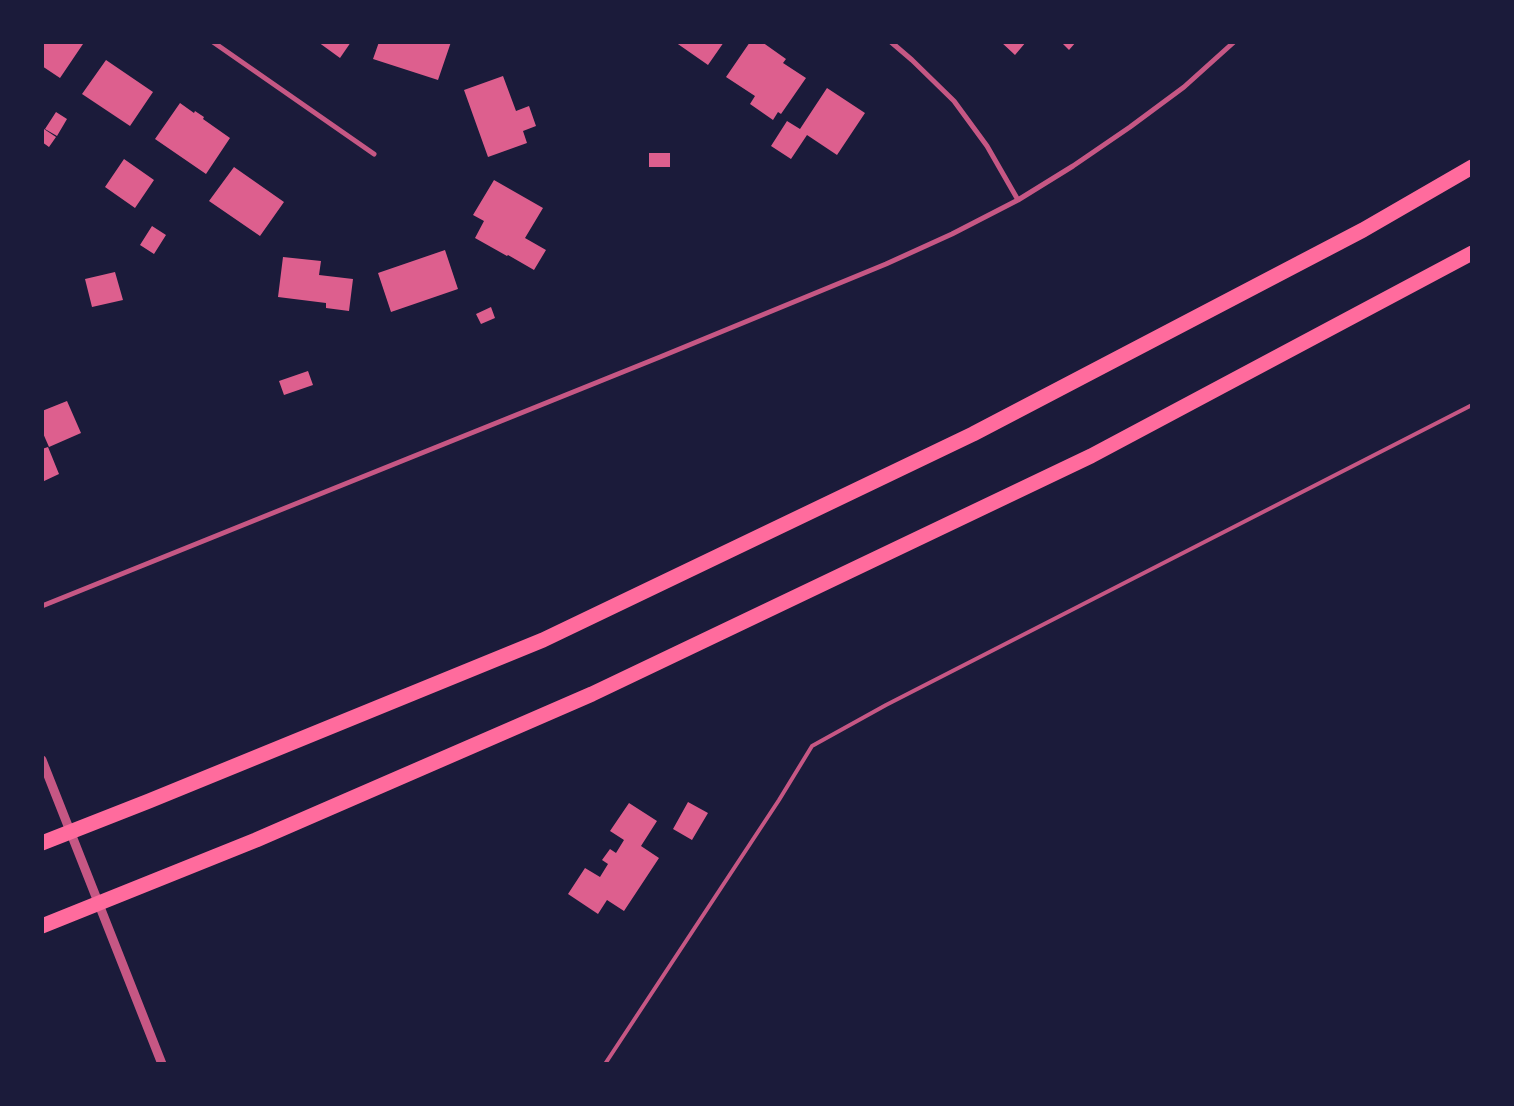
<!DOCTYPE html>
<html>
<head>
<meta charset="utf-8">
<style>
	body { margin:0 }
	#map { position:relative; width:1514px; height:1106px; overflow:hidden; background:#1b1b3a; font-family:Jost,sans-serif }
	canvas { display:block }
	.frame { position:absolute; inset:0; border:44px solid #1b1b3a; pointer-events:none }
</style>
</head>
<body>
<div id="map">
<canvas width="1514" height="1106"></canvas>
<div class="frame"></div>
</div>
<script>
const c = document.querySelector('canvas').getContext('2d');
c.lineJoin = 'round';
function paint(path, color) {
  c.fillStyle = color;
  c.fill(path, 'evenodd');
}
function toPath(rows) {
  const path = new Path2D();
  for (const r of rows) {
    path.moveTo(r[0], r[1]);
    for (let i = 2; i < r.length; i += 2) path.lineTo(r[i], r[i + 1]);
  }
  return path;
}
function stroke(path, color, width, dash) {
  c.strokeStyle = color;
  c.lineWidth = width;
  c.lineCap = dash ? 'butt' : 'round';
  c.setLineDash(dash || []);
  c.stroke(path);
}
paint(toPath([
	[42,42,81,42,83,44,60,78,42,66],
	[318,42,351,42,340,58],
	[379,42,451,42,438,80,373,59],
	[675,42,724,42,708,65],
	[750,42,762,42,786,59,783,63,806,78,781,114,778,112,773,120,750,104,755,96,726,77],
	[1001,42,1026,42,1015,55],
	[1061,42,1076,42,1069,50],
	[106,60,153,92,130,126,82,94],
	[503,76,516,111,529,106,536,126,523,131,527,143,488,157,464,90],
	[827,88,865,113,837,155,807,135,791,159,771,146,787,121,800,129],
	[180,103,194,113,195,111,204,117,203,119,230,138,206,174,155,139],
	[56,112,67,119,57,136,45,129],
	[44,129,56,137,49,147,42,142,42,132],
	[649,153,670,153,670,167,649,167],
	[124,159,154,180,135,208,105,187],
	[234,167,284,202,260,236,209,201],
	[494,180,543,208,525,238,546,250,534,270,508,255,507,256,475,238,484,221,473,215],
	[152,226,166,235,154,254,140,245],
	[445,250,458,289,391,312,378,273],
	[283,257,321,261,319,275,353,279,349,311,326,308,326,303,278,297],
	[115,272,123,300,92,307,85,279],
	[491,307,495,318,481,324,476,314],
	[308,371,313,385,284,395,279,381],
	[67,401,81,433,49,447,42,431,42,411],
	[48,447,59,474,42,482,42,449],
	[688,802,708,813,692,840,673,829],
	[629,803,657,821,641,846,659,858,624,911,607,900,598,914,568,894,585,868,600,877,608,864,602,860,610,849,616,853,624,840,610,831]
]), '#dd5f8e');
stroke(toPath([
	[605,1064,779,800,812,746,886,705,1472,405]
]), '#c65784', 4);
stroke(toPath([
	[213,42,374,154],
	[891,42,912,60,954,101,987,146,1018,200],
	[42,606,660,357,886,264,952,234,1018,200,1073,166,1130,127,1184,87,1234,42]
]), '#c65784', 5);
stroke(toPath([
	[42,760,162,1064]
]), '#c65784', 9);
stroke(toPath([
	[42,843,149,801,543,640,973,434,1363,230,1472,167],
	[42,926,256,840,592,694,1091,456,1472,253]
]), '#ff6b9d', 15);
</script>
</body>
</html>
